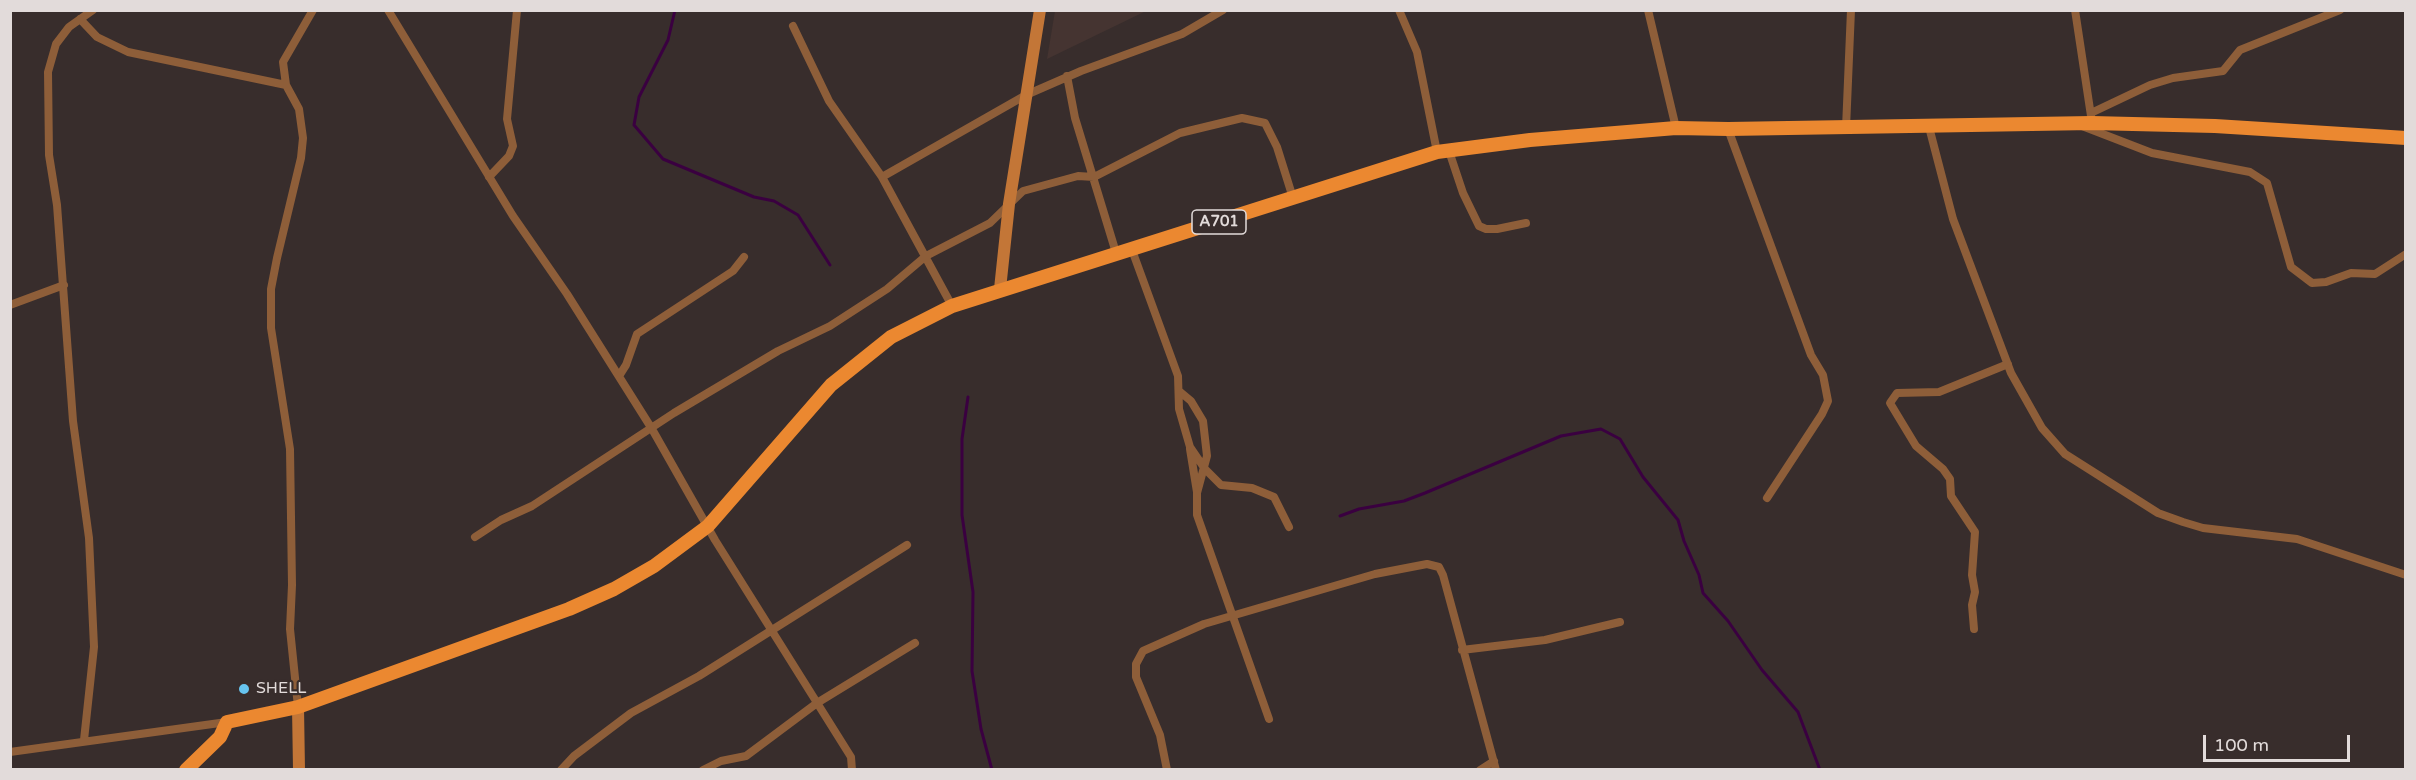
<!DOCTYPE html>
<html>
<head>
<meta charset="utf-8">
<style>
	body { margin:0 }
	#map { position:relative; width:2416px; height:780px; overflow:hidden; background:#382d2c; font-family:"Varela Round",sans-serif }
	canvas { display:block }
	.frame { position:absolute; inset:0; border:12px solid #e2dbda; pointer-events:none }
	.scale { position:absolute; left:2203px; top:735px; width:147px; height:27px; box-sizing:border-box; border:3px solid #e2dbda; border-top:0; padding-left:8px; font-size:18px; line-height:21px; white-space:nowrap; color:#e2dbda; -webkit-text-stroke:4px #382d2c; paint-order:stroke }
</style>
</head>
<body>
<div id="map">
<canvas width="2416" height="780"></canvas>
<div class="frame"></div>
<div class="scale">100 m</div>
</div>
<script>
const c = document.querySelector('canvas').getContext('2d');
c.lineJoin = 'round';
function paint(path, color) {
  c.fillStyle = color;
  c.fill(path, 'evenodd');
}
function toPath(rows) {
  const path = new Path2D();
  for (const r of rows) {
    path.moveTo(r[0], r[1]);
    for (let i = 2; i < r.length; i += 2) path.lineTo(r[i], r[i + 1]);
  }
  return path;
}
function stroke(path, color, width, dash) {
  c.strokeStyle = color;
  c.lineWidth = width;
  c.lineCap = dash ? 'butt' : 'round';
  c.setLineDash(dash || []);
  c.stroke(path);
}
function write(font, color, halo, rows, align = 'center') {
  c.font = font + ' "Varela Round",sans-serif';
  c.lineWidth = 4.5;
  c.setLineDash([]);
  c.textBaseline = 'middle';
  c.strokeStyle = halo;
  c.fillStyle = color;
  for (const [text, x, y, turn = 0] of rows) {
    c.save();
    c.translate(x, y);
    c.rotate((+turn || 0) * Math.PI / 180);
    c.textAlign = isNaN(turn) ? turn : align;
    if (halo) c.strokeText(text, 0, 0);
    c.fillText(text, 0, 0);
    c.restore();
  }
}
paint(toPath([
	[1055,11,1055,10,1146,11,1047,59]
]), '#453431');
stroke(toPath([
	[675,10,668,40,639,97,634,125,663,159,754,197,774,201,798,215,830,265],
	[968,397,962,439,962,515,973,592,972,671,981,729,992,770],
	[1340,516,1359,509,1404,501,1425,493,1561,436,1601,429,1620,439,1643,477,1678,520,1684,541,1699,575,1703,593,1728,621,1762,670,1798,712,1820,770]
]), '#3a0040', 3);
stroke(toPath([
	[388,10,513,216,567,294,652,429,715,540,851,757,852,770],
	[1399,10,1417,52,1437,152],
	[1648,10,1676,128],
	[2075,10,2091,116],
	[80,19,97,37,128,52,286,85,299,109,303,138,301,158,277,258,271,289,271,328,290,449,292,585,290,629,298,707],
	[793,26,829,101,882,177,952,306],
	[1067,76,1075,118,1117,256],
	[286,85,283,62,313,10],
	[2091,113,2150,85,2173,78,2223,71,2240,50,2340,10],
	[2082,126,2152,153,2250,172,2267,183,2291,267,2312,283,2326,282,2351,273,2375,274,2406,254],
	[1929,127,1953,219,2011,373,2042,428,2065,454,2158,513,2183,522,2203,528,2297,539,2406,575],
	[1846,128,1851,10],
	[1728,129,1811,355,1823,375,1828,401,1822,414,1767,498],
	[1449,151,1463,193,1479,226,1486,229,1497,229,1526,223],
	[489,177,509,156,513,146,507,119,517,10],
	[882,177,1026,95,1081,71,1182,34,1223,10],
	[1132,250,1178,376,1179,409,1190,447,1205,469,1221,485,1252,488,1274,497,1289,527],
	[10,305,64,285],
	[619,376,626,365,637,334,733,271,744,257],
	[1179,391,1191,401,1203,421,1207,456,1197,493,1197,515,1269,719],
	[1190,449,1197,492],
	[475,537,501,520,532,506,674,413,778,351,830,326,887,289,926,256,990,223,1023,191,1078,176,1094,177,1180,133,1242,118,1265,123,1277,147,1293,198],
	[1974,629,1972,605,1975,592,1972,575,1975,532,1951,496,1950,479,1943,469,1916,446,1890,403,1897,393,1939,392,2008,364],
	[1462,650,1545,640,1620,622],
	[84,740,94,647,89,538,73,421,57,205,49,155,48,72,56,44,69,27,93,10],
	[10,752,227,722],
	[561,770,574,756,631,713,699,676,907,545],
	[703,770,721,761,746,756,817,703,915,643],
	[1167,770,1160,735,1136,677,1136,664,1143,651,1204,624,1375,574,1427,564,1439,567,1443,575,1496,770],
	[1480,770,1494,761]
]), '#8e5e39', 8);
stroke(toPath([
	[1000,289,1009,204,1040,10],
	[298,707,299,770]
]), '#c37637', 12);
stroke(toPath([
	[186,770,220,737,227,722,298,707,569,609,614,589,654,566,708,526,831,385,891,337,952,306,1437,152,1530,140,1676,128,1728,129,2092,123,2215,126,2406,138]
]), '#eb8830', 14);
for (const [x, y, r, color] of [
	[244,689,6,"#67c4ef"]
]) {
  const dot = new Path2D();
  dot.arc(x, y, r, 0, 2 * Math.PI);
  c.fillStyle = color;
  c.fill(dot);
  stroke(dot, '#382d2c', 2);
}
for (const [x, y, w] of [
	[1219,222,54]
]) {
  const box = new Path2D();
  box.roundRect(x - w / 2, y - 12, w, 24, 4.5);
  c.fillStyle = '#382d2c';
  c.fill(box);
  stroke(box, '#e2dbda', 1.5);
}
write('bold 15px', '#e2dbda', null, [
	["A701",1219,222]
]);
write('16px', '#e2dbda', '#382d2c', [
	["SHELL",256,689]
], 'left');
</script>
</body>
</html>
